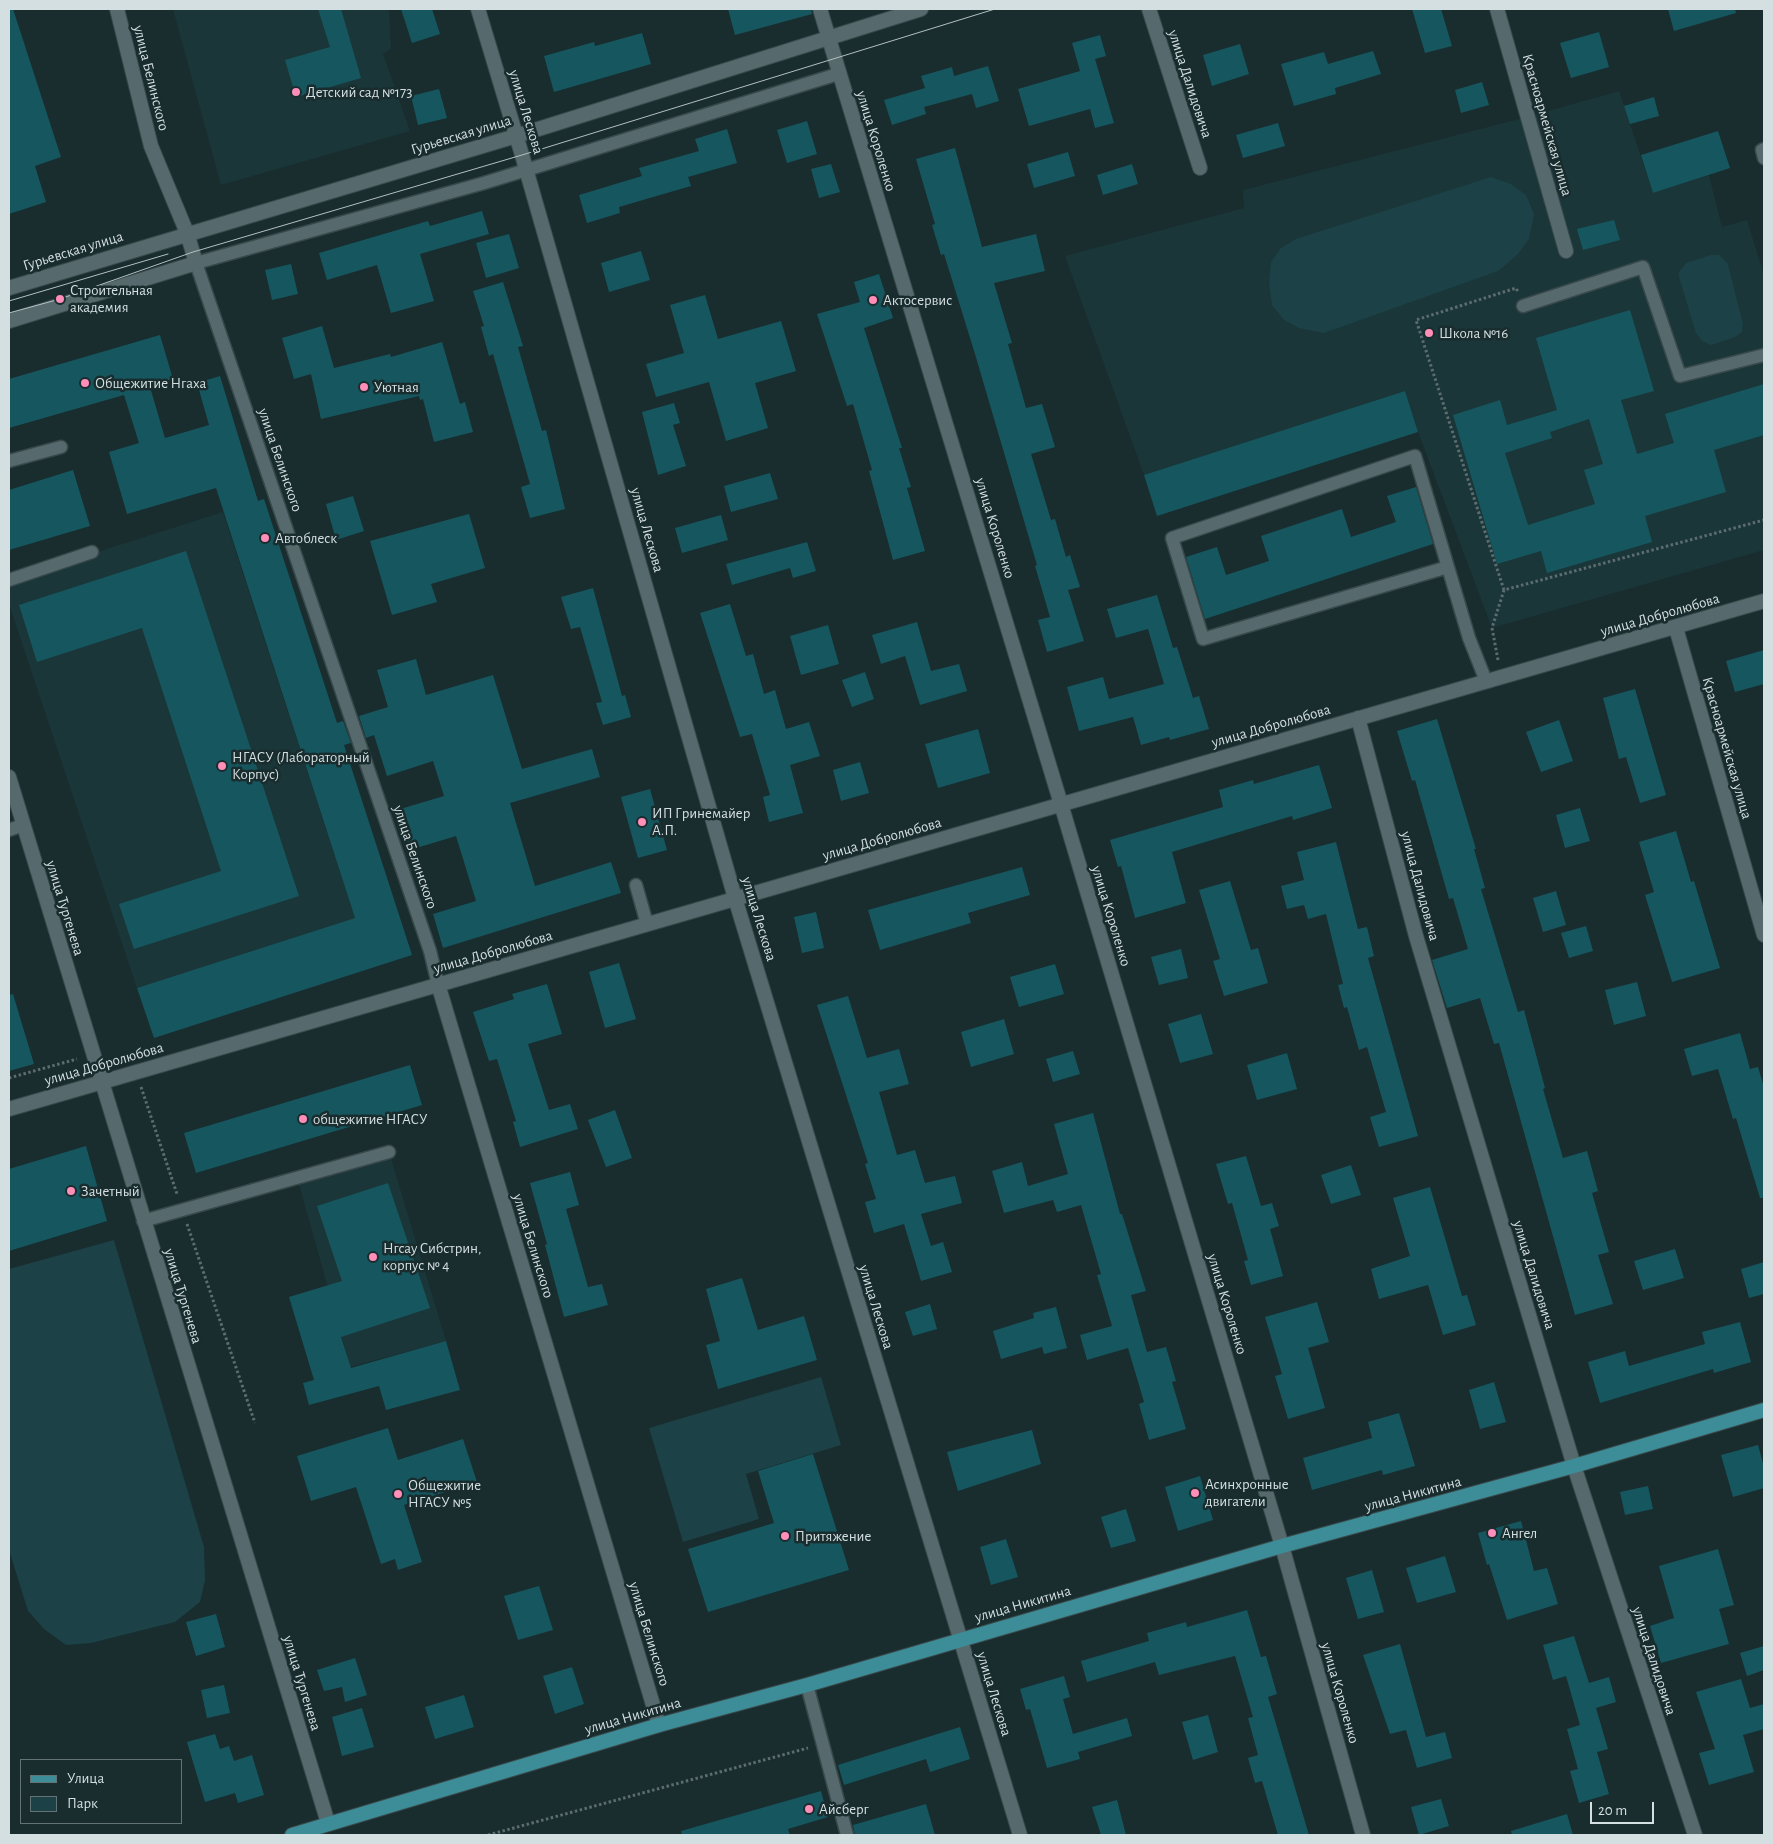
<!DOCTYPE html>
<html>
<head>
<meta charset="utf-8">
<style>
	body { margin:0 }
	#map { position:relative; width:1773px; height:1844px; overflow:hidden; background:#192c2e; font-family:"Alegreya Sans",sans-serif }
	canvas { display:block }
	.frame { position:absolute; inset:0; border:10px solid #d4dfe1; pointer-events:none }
	.legend { position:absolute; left:20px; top:1759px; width:162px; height:65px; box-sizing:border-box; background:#192c2e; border:1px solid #647476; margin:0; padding:6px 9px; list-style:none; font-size:15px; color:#d4dfe1 }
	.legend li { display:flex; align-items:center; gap:10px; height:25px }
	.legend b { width:25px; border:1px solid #647476 }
	.scale { position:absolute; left:1590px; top:1802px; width:64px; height:22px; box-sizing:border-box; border:2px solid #d4dfe1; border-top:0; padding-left:6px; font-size:15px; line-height:18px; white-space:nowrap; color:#d4dfe1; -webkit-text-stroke:4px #192c2e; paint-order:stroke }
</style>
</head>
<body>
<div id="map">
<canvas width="1773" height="1844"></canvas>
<div class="frame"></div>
<ul class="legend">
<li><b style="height:6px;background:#3c8d97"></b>Улица</li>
<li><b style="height:14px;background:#1c4146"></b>Парк</li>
</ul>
<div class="scale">20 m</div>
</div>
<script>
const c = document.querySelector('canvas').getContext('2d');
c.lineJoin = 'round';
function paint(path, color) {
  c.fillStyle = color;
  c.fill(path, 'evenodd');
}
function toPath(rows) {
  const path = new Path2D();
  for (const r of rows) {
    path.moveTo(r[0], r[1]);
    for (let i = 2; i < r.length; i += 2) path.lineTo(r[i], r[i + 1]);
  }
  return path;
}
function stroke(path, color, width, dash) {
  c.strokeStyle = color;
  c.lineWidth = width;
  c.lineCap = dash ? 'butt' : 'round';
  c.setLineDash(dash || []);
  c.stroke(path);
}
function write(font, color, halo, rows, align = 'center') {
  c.font = font + ' "Alegreya Sans",sans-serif';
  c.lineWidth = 5;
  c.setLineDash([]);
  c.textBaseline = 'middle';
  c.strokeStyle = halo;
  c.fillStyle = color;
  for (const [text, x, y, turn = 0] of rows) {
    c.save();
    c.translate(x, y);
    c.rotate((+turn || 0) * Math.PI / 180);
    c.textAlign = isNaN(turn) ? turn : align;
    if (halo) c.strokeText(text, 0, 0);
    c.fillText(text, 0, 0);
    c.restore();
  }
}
paint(toPath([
	[173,9,389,9,391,49,383,54,410,131,221,185],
	[1619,91,1653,193,1709,175,1722,227,1747,220,1764,275,1764,550,1492,628,1418,432,1405,391,1144,475,1065,256,1244,208,1243,190,1527,117],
	[223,512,355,918,137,988,9,604,9,580],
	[389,1152,446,1341,350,1367,297,1177]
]), '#1a3639');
paint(toPath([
	[1491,177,1511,184,1526,195,1534,214,1529,239,1518,254,1498,271,1324,333,1299,328,1284,320,1272,305,1269,283,1271,262,1281,248,1296,239],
	[1711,255,1719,255,1728,264,1743,324,1742,332,1735,337,1711,345,1702,341,1696,333,1679,277,1679,272,1686,263],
	[114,1240,204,1547,205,1580,200,1602,175,1622,91,1643,66,1645,44,1629,28,1611,9,1550,9,1269],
	[821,1377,841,1445,746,1474,759,1519,683,1542,649,1428]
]), '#1c4146');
paint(toPath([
	[9,9,13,9,61,157,35,166,46,202,9,214],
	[318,9,341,9,361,78,296,97,285,60,330,47],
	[401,9,432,9,440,34,412,43],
	[728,9,811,9,812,14,735,35],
	[1412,9,1441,9,1452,46,1425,53],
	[1668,9,1735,9,1736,13,1674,31],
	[1599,32,1609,67,1571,78,1560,43],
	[642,33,651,64,554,92,544,56,594,42,595,46],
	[1100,35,1106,56,1095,59,1114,123,1095,128,1090,109,1029,126,1018,89,1080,71,1072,43],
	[1240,44,1249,74,1212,86,1203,55],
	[1373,51,1381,74,1335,88,1336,94,1294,106,1281,64,1324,52,1328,64],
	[988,66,999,101,976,108,972,94,924,107,926,114,892,125,884,100,925,88,921,76,952,67,954,76],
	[1482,82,1489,105,1461,113,1455,90],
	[439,89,447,118,418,125,411,96],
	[1654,97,1659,116,1630,124,1624,106],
	[807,121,817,154,787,163,777,130],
	[1278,123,1285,146,1243,158,1236,135],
	[727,129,737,163,688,177,691,186,619,207,620,213,587,223,579,195,642,176,639,168,699,151,695,139],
	[1718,131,1730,168,1653,193,1641,155],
	[955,148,982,247,1036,234,1045,271,994,283,1012,343,1008,344,1026,408,1042,404,1055,447,1031,454,1051,520,1055,519,1066,557,1070,555,1080,587,1068,590,1084,641,1047,652,1038,620,1050,617,1035,566,1037,565,975,354,944,254,941,255,932,225,935,224,916,159],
	[1068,152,1075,176,1034,188,1027,164],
	[831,164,840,192,819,198,811,169],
	[1132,164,1138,184,1103,195,1097,175],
	[482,211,489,234,420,254,434,301,391,313,377,265,327,280,319,253,428,221,430,226],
	[1614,220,1620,240,1583,250,1577,229],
	[509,234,519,268,486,278,476,243],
	[641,251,650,280,609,292,601,263],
	[291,264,298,294,272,300,265,270],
	[879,274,893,318,864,328,902,448,899,448,911,487,907,488,925,551,893,560,869,471,872,470,853,404,847,406,817,314,860,302,854,282],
	[503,282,523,346,518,347,542,431,546,430,565,509,530,518,521,487,530,484,493,354,489,356,481,327,484,326,473,291],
	[705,295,718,339,781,321,796,371,755,383,768,428,726,441,709,382,656,397,646,364,684,353,670,305],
	[1630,310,1654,391,1621,400,1637,454,1674,443,1665,414,1764,384,1764,435,1714,450,1726,492,1645,516,1652,542,1547,573,1541,551,1497,564,1453,415,1500,400,1507,425,1557,410,1536,338],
	[1589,419,1603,464,1584,470,1595,504,1528,525,1505,453,1552,438,1550,432],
	[322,326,334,368,390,354,391,357,442,342,460,404,465,402,473,432,434,442,423,399,420,400,419,396,321,419,311,374,294,379,282,338],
	[160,335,173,379,150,387,165,438,209,425,197,383,220,376,258,501,264,499,337,723,343,721,351,743,344,745,412,955,154,1038,137,988,355,918,216,488,127,514,109,452,139,443,124,395,9,428,9,379],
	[1405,391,1418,432,1157,516,1144,475],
	[674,403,680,423,673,425,686,466,658,475,642,412],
	[73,470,90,526,9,550,9,490],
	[770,473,778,499,731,512,724,486],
	[1416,487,1433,544,1205,619,1186,557,1217,547,1226,575,1269,561,1261,536,1342,509,1351,537,1396,522,1387,496],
	[353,496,364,531,336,540,326,504],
	[469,514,485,568,431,584,437,602,392,615,370,541],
	[721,515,728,540,682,553,675,528],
	[807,542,816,571,793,578,790,568,732,585,726,564],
	[186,551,299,896,134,949,119,904,221,871,142,628,37,662,19,605],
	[593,588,622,696,625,695,631,717,603,725,596,703,602,702,580,627,571,629,561,597],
	[1157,595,1173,648,1177,647,1193,698,1199,696,1209,729,1170,740,1169,737,1141,745,1133,717,1079,731,1067,687,1103,677,1109,699,1164,684,1148,629,1116,638,1107,609],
	[730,604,746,656,753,654,764,694,775,690,786,729,809,722,820,756,790,765,803,813,769,822,763,797,770,795,752,734,740,737,700,613],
	[917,622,931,671,959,664,967,691,920,705,905,656,881,664,872,635],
	[828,625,839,664,801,675,790,636],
	[1764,650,1764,684,1735,692,1726,661],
	[416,659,426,695,493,675,522,769,592,749,600,777,510,803,535,886,611,862,621,893,443,948,433,914,476,901,456,836,410,850,397,810,444,796,433,761,387,776,374,735,366,738,359,716,388,707,377,670],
	[865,672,874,699,852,707,842,680],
	[1635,689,1666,795,1640,803,1626,757,1619,759,1603,698],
	[1437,719,1476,849,1474,849,1485,888,1481,889,1518,1012,1524,1010,1545,1088,1543,1089,1563,1158,1587,1151,1598,1191,1592,1193,1609,1252,1598,1255,1613,1304,1575,1315,1499,1043,1494,1044,1480,998,1447,1008,1432,960,1468,949,1453,898,1449,899,1415,780,1412,781,1397,731],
	[1559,720,1573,761,1541,772,1526,732],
	[978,729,990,773,938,788,925,744],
	[860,762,869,793,841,801,833,770],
	[1319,765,1332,808,1293,820,1292,816,1172,852,1186,903,1135,918,1121,866,1118,867,1110,840,1223,807,1219,790,1253,780,1254,784],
	[650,789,667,850,638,858,621,797],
	[1580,808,1590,841,1565,848,1556,815],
	[1676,831,1691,882,1694,881,1720,968,1672,982,1645,895,1654,892,1639,842],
	[1336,842,1358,929,1367,927,1374,956,1368,958,1418,1136,1379,1147,1370,1117,1386,1112,1367,1047,1359,1050,1347,1007,1344,1008,1338,985,1343,984,1326,914,1308,919,1304,905,1287,909,1281,886,1304,880,1297,852],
	[1022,867,1030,895,968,913,971,923,880,950,868,910],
	[1230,881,1251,950,1258,948,1268,983,1224,996,1213,961,1220,959,1199,890],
	[1556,891,1566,925,1543,932,1533,898],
	[816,912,824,948,802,953,794,917],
	[1586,926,1593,951,1569,958,1561,933],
	[1181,949,1188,978,1159,985,1151,957],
	[619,963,636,1019,605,1028,589,972],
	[1055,964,1064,994,1019,1007,1010,977],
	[1637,982,1646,1016,1614,1025,1605,990],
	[547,984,562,1034,528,1044,549,1110,570,1104,578,1129,520,1147,513,1122,516,1121,497,1059,489,1061,473,1012,514,999,512,994],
	[13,994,34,1064,9,1071,9,995],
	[848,996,867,1058,899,1049,909,1084,879,1092,897,1155,915,1150,925,1183,955,1176,962,1203,921,1214,931,1246,943,1242,952,1272,921,1281,904,1224,874,1233,865,1202,876,1199,865,1164,868,1163,817,1005],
	[1201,1014,1213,1054,1180,1063,1168,1024],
	[1004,1019,1014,1054,971,1067,961,1032],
	[1740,1033,1750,1069,1758,1067,1764,1087,1764,1198,1760,1198,1736,1118,1733,1119,1718,1069,1692,1076,1684,1049],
	[1073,1051,1080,1074,1053,1082,1046,1059],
	[1287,1053,1297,1089,1257,1100,1247,1065],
	[410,1065,422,1105,196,1173,184,1133],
	[615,1110,632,1158,606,1167,588,1120],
	[1093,1113,1120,1214,1122,1214,1146,1291,1131,1295,1147,1352,1166,1347,1176,1381,1172,1382,1186,1429,1149,1440,1139,1404,1144,1402,1128,1348,1087,1360,1080,1335,1112,1326,1097,1275,1101,1274,1081,1205,1057,1212,1053,1200,1004,1213,992,1171,1022,1162,1028,1186,1068,1174,1054,1124],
	[86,1146,107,1221,9,1251,9,1169],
	[1246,1156,1261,1206,1272,1203,1279,1226,1270,1229,1283,1276,1251,1285,1244,1261,1248,1260,1232,1203,1228,1204,1216,1164],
	[1351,1165,1361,1195,1331,1204,1321,1175],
	[570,1172,579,1205,566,1209,588,1287,602,1284,608,1305,564,1317,545,1245,547,1244,530,1183],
	[388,1183,430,1308,341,1337,351,1368,446,1341,460,1390,386,1410,379,1386,309,1405,303,1383,314,1380,289,1297,342,1281,317,1206],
	[1430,1187,1462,1296,1467,1295,1476,1325,1443,1335,1428,1285,1379,1299,1371,1269,1410,1256,1393,1198],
	[1675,1249,1684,1278,1643,1290,1634,1261],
	[1764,1262,1764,1294,1749,1298,1741,1269],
	[742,1278,758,1330,804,1316,817,1360,718,1389,706,1345,720,1341,706,1289],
	[1317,1302,1329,1342,1308,1348,1325,1408,1288,1419,1275,1376,1282,1374,1265,1317],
	[930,1304,937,1329,913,1336,905,1312],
	[1056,1307,1067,1348,1044,1354,1042,1347,1001,1359,993,1331,1034,1318,1033,1313],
	[1740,1322,1751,1362,1714,1373,1713,1369,1600,1403,1588,1362,1625,1351,1629,1366,1705,1344,1702,1332],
	[1494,1382,1506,1422,1480,1429,1469,1390],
	[1399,1413,1415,1466,1383,1475,1382,1470,1312,1490,1303,1458,1372,1438,1368,1422],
	[388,1428,398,1460,463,1439,477,1482,404,1505,422,1562,398,1570,395,1559,381,1564,356,1487,311,1501,297,1456],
	[1032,1430,1041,1464,958,1491,947,1452],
	[1758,1445,1764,1467,1764,1488,1733,1497,1721,1455],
	[813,1454,849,1570,708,1612,688,1549,774,1523,758,1471],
	[1200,1476,1213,1520,1178,1531,1165,1487],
	[1648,1486,1653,1509,1625,1515,1620,1492],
	[1126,1509,1136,1541,1111,1548,1101,1517],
	[1521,1521,1534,1571,1547,1568,1558,1604,1507,1620,1489,1564,1487,1565,1478,1533],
	[1006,1539,1018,1577,991,1585,980,1547],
	[1718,1549,1734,1605,1719,1609,1729,1644,1661,1663,1650,1626,1674,1618,1659,1566],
	[1445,1556,1456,1592,1417,1603,1406,1568],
	[1372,1570,1384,1612,1358,1619,1346,1578],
	[539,1586,553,1630,518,1640,504,1596],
	[1247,1610,1261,1657,1266,1656,1277,1694,1268,1697,1309,1835,1278,1835,1262,1781,1255,1783,1248,1758,1258,1755,1248,1718,1253,1717,1235,1656,1159,1675,1155,1662,1087,1682,1081,1661,1149,1641,1147,1633,1186,1622,1187,1627],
	[216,1614,225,1647,196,1656,186,1622],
	[1574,1636,1589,1683,1609,1677,1616,1702,1596,1708,1608,1749,1597,1752,1609,1794,1579,1803,1570,1771,1578,1769,1567,1729,1580,1725,1566,1676,1553,1680,1543,1645],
	[1400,1644,1426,1737,1445,1732,1452,1758,1417,1768,1406,1730,1390,1734,1363,1655],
	[1764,1646,1764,1670,1747,1676,1740,1653],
	[355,1658,367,1695,345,1702,342,1687,324,1691,317,1670],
	[572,1667,584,1704,555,1714,543,1676],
	[1064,1676,1070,1697,1063,1699,1073,1734,1127,1718,1132,1736,1078,1752,1080,1759,1047,1768,1030,1709,1026,1710,1020,1689],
	[1741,1679,1750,1708,1764,1704,1764,1729,1743,1735,1754,1772,1709,1785,1699,1753,1715,1749,1696,1692],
	[224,1685,230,1713,207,1718,201,1690],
	[464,1695,474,1727,435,1739,425,1707],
	[362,1708,374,1747,342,1756,332,1717],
	[1208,1715,1218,1752,1193,1760,1182,1722],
	[960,1727,970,1759,930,1772,926,1759,844,1785,838,1765],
	[215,1734,220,1749,229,1746,234,1761,252,1755,264,1795,238,1803,235,1793,205,1802,187,1742],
	[821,1791,828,1817,788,1829,790,1835,682,1835,681,1831],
	[1441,1799,1449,1826,1419,1835,1411,1807],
	[1117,1800,1126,1835,1101,1835,1092,1807],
	[926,1804,935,1835,855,1835,853,1825],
	[1567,1814,1573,1835,1512,1835,1511,1831]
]), '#16575f');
const service = toPath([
	[1764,149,1762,150,1764,158],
	[1523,306,1643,267,1680,376,1764,355],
	[9,461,61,447],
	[1448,567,1203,639,1172,538,1415,456,1469,638,1486,681],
	[9,580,92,552],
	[9,830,23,825],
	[636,885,647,924],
	[438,984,430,951,196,263,484,183,838,74],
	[143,1221,389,1152],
	[807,1685,847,1835]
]);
const minor = toPath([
	[478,9,522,155,735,898,1020,1835],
	[820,9,1061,804,1282,1546,1363,1835],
	[1149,9,1200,168],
	[1497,9,1566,251],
	[1676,628,1764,935],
	[1358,718,1416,936,1574,1466,1695,1835],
	[9,777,328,1823],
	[438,984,659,1725],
	[9,1109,1764,601]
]);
const tertiary = toPath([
	[9,288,516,136,921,9],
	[9,321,196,263,187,233,151,146,117,9]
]);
const primary = toPath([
	[292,1835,659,1725,807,1685,1282,1546,1574,1466,1764,1410]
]);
stroke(service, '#39494b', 15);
stroke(minor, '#39494b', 16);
stroke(tertiary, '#39494b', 16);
stroke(primary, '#39494b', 16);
stroke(toPath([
	[1504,590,1416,320,1516,288,1518,292],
	[1498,660,1492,628,1504,590,1764,520],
	[9,1078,77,1059],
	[141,1087,177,1194],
	[187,1224,255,1423],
	[488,1835,808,1748]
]), '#5d6d6f', 3, [2.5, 2.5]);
stroke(service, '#566a6d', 12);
stroke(minor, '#566a6d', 14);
stroke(tertiary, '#566a6d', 14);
stroke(primary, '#3c8d97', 14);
stroke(toPath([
	[9,301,168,254],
	[9,313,60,299,193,252,522,155,995,9]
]), '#b4c0c2', 1);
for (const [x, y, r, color] of [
	[296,92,5,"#ff8eb9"],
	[60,299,5,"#ff8eb9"],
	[873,300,5,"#ff8eb9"],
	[1429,333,5,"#ff8eb9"],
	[85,383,5,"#ff8eb9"],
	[364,387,5,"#ff8eb9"],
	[265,538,5,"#ff8eb9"],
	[222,766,5,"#ff8eb9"],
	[642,822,5,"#ff8eb9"],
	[303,1119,5,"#ff8eb9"],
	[71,1191,5,"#ff8eb9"],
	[373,1257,5,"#ff8eb9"],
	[1195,1493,5,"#ff8eb9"],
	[398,1494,5,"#ff8eb9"],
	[1492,1533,5,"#ff8eb9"],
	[785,1536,5,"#ff8eb9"],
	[809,1809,5,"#ff8eb9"]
]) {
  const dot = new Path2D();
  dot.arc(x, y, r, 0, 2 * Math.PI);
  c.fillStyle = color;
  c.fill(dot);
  stroke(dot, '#192c2e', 2);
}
write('15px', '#d4dfe1', '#192c2e', [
	["улица Белинского",151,78,76],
	["улица Далидовича",1190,84,72],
	["улица Лескова",526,112,73],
	["Красноармейская улица",1547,125,74],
	["Гурьевская улица",461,135,-17],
	["улица Короленко",876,141,73],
	["Гурьевская улица",73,251,-17],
	["улица Белинского",280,460,71],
	["улица Короленко",995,528,73],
	["улица Лескова",647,530,74],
	["улица Добролюбова",1660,615,-16],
	["улица Добролюбова",1271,726,-16],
	["Красноармейская улица",1727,748,74],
	["улица Добролюбова",882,839,-16],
	["улица Белинского",415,857,71],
	["улица Далидовича",1420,886,75],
	["улица Тургенева",65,908,73],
	["улица Короленко",1111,916,73],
	["улица Лескова",759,919,73],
	["улица Добролюбова",493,952,-16],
	["улица Добролюбова",104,1064,-16],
	["улица Белинского",533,1246,73],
	["улица Далидовича",1534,1275,73],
	["улица Тургенева",183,1296,73],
	["улица Короленко",1227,1304,73],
	["улица Лескова",876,1307,73],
	["улица Никитина",1413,1494,-15],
	["улица Никитина",1023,1604,-16],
	["улица Белинского",649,1634,73],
	["улица Далидовича",1654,1661,72],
	["улица Тургенева",302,1683,73],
	["улица Короленко",1340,1693,74],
	["улица Лескова",994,1694,73],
	["улица Никитина",633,1716,-16]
]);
write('15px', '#d4dfe1', '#192c2e', [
	["Детский сад №173",306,92],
	["Строительная",70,290],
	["академия",70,307],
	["Актосервис",883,300],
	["Школа №16",1439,333],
	["Общежитие Нгаха",95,383],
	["Уютная",374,387],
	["Автоблеск",275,538],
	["НГАСУ (Лабораторный",232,757],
	["Корпус)",232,774],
	["ИП Гринемайер",652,813],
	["А.П.",652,830],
	["общежитие НГАСУ",313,1119],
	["Зачетный",81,1191],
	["Нгсау Сибстрин,",383,1248],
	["корпус № 4",383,1265],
	["Асинхронные",1205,1484],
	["двигатели",1205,1501],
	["Общежитие",408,1485],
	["НГАСУ №5",408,1502],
	["Ангел",1502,1533],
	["Притяжение",795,1536],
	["Айсберг",819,1809]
], 'left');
</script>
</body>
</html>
